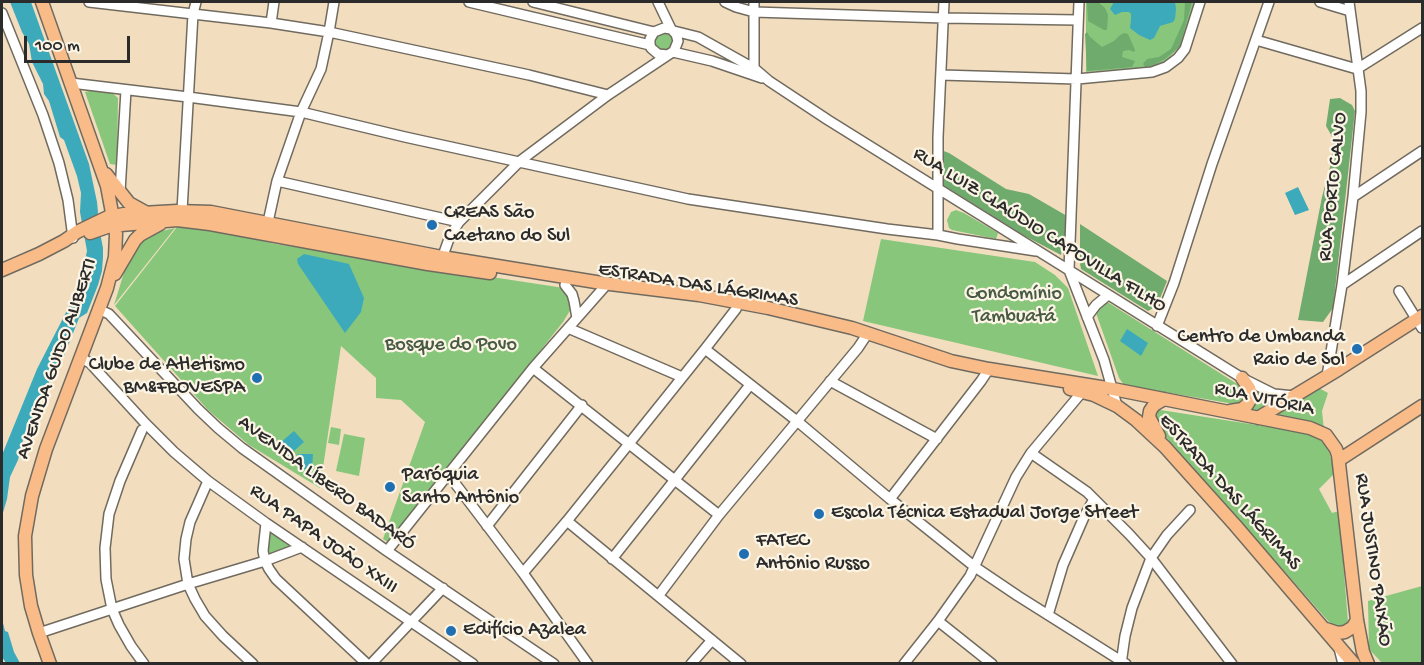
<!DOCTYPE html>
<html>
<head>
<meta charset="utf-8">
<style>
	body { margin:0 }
	#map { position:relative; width:1424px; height:665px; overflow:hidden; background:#f2debf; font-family:"Gochi Hand",sans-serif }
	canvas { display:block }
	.frame { position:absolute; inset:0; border:3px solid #2b2b2b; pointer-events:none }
	.scale { position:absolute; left:24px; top:36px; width:106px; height:27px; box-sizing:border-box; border:3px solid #2b2b2b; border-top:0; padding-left:8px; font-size:18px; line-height:21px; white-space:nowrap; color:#2b2b2b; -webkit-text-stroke:4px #fcf5e5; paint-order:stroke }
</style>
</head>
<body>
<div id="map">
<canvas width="1424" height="665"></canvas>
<div class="frame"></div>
<div class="scale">100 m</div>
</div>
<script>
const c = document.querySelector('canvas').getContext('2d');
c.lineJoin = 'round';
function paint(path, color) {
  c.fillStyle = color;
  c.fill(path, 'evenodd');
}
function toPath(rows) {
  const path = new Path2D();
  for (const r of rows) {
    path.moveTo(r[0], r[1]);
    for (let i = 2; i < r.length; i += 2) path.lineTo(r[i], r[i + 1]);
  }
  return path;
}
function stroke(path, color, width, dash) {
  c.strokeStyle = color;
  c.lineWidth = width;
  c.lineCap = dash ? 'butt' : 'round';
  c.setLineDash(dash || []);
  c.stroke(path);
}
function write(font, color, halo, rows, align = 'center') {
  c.font = font + ' "Gochi Hand",sans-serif';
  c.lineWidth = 4.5;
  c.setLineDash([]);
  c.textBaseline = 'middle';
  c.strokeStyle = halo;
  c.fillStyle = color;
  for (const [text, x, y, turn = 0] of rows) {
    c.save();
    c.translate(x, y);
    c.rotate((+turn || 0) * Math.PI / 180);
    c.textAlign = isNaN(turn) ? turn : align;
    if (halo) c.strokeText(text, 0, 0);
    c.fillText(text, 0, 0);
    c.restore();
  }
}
paint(toPath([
	[1086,2,1195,2,1181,46,1165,62,1152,67,1086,72],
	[660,32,671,33,675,40,671,50,662,52,654,46,654,39],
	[98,89,111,92,118,98,117,165,110,164,85,92],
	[956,210,964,213,998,233,996,239,952,230,949,228,947,220,951,212],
	[177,227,226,232,275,244,564,288,570,298,571,309,563,322,389,543,383,539,425,422,401,400,376,398,376,378,341,346,320,488,249,445,208,410,115,306],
	[175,228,114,305,131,250,141,240,157,232],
	[881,239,1035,262,1055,275,1068,288,1098,376,863,321],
	[1106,303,1109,303,1242,387,1245,390,1243,400,1239,403,1234,404,1124,385,1119,378,1096,313,1099,307],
	[1317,387,1328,393,1322,411,1324,430,1269,416],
	[1257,391,1274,402,1258,411,1248,411,1257,394],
	[1154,409,1308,433,1317,436,1324,444,1329,451,1335,473,1319,489,1332,513,1339,511,1348,622,1341,626,1335,626,1329,622,1151,420],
	[331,427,341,429,339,445,328,443],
	[344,434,365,438,359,476,336,471],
	[271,532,289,546,269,556,266,542],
	[1422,586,1422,663,1382,663,1369,649,1368,601]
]), '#88c67c');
paint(toPath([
	[1087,2,1098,2,1105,8,1108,15,1107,30,1104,30,1088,21],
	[1185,2,1192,2,1180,46,1165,59,1154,65,1145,67,1143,64,1147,59,1159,57,1171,49,1184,20],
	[1087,32,1090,37,1102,47,1114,41,1119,36,1124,33,1128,34,1135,50,1134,52,1129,50,1123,51,1122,57,1135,61,1132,67,1087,71,1085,34],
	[1340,98,1352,105,1355,111,1333,308,1323,322,1298,320,1322,197,1330,167,1334,140,1326,126,1330,99],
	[941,150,949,153,1006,189,1029,194,1067,216,1067,226,1061,255,1023,235,943,185],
	[1080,224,1167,281,1157,306,1148,311,1081,269,1080,264]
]), '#6eab6c');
paint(toPath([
	[10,2,31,2,89,164,97,202,98,212,97,217,103,248,103,257,102,271,98,285,87,313,79,318,64,356,51,378,35,414,24,436,18,460,10,477,7,499,2,516,2,455,37,369,79,287,87,251,80,212,81,193,77,176,64,140,60,137,49,101,44,94,43,84,32,62,29,44,22,32],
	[1114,2,1175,2,1176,9,1175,19,1173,22,1160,26,1154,38,1150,40,1139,35,1130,28,1131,19,1131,14,1129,12,1122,12,1115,15,1110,9],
	[1298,187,1309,210,1295,215,1285,193],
	[304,254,349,264,364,298,361,312,345,333,298,264,297,259],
	[1127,329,1148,343,1141,356,1120,341],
	[294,431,304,442,284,460,274,448],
	[298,454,313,454,312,469,298,469],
	[2,619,5,631,8,632,14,652,20,663,6,663,2,657]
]), '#3caabb');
const minor = toPath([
	[89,2,271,23,329,32,529,75,608,95],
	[469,2,650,45],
	[533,2,654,32],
	[658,2,671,29],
	[725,2,736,7,754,12,944,18,1078,20],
	[754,2,754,71],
	[1079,2,1069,270,1104,360,1117,406],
	[1320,2,1350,11],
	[2,13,43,115,59,163,68,200,73,238],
	[271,23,274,2],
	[674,31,698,37,755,69,769,81,828,120,1242,378,1274,394,1294,396],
	[1256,40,1357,69,1422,28],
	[673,52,712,61,762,78],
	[941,75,1077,79,1152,72,1166,67,1178,58,1185,49,1200,2],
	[71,83,188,97,301,112,405,137,688,199,887,229,938,235,958,239,1036,251],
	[277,181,459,222],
	[120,192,126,90],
	[1353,197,1422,151],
	[182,211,193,14,196,2],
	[268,222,277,181,301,112,321,69,329,32,334,2],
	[938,235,938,137,944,2],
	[441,261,450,236,459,222,520,161,608,95,674,51,678,41,676,34,671,29,664,28,654,32,650,39,650,44,651,48,658,54,668,55],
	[565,285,572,294,574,301,577,318],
	[1342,285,1422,231],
	[1399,291,1422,328],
	[98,309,109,314,198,409,218,428,242,448,387,551,554,664],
	[1087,317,1096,305,1108,295],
	[1157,326,1174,283,1212,164,1269,2],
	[568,328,682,377],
	[705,349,797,421,890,499,975,567,1018,596,1126,664],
	[81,358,90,363,146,424,174,452,208,481,266,523,473,664],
	[533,368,719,515],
	[1327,376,1342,285,1353,197,1361,112,1361,91,1349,2],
	[830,381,937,439],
	[142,430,120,481,109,514,105,548,106,579,112,609,119,625,131,646,144,664],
	[1031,453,1087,492,1129,534,1151,558,1232,664],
	[448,474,523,573,588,664],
	[208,481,190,522,186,539,184,559,188,584,195,599,205,616,223,636,253,664],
	[890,499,981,381,989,369],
	[567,521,741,664],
	[266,523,263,551,265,561,269,569,276,579,367,664],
	[487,526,582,405],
	[387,551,533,368,607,284],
	[612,559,750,385],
	[523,573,567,521,705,349,736,309,739,302],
	[659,595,719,515,858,348,868,333],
	[1048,615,1063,565,1084,517,1094,499],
	[938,621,992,664],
	[39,633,188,584,265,561,302,547],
	[1339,648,1343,664],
	[371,664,443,588],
	[691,664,712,640],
	[904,664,938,621,970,576,1016,477,1031,453,1082,392],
	[1121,664,1125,636,1132,608,1151,558,1167,535,1190,510]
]);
const major = toPath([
	[42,2,107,186,116,234,115,257,107,288,46,449,32,496,25,536,26,575,31,606,39,633,50,664],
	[106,174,129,203,147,213],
	[90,233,110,226,177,220,210,224,428,264,490,273],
	[2,270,39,254,64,241,77,232,108,217,124,214,177,211,211,212,442,257,602,283,699,295,768,308,852,328,951,361,989,369,1113,389,1310,428,1326,435,1336,449,1338,455,1357,620,1363,652,1368,664],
	[115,274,135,240,140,235,160,224],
	[1070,389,1094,395,1117,406,1136,420,1165,447,1235,525,1354,664],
	[1230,411,1242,409,1247,405,1250,400,1251,394,1249,388,1242,378],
	[1258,418,1339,369,1422,316],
	[1159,436,1149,417,1150,411,1154,405,1164,399],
	[1339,460,1422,406],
	[1326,629,1338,633,1345,632,1353,627,1357,620]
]);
stroke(minor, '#716a5f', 12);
stroke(major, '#716a5f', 15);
stroke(minor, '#fff', 9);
stroke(major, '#f9bc89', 12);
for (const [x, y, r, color] of [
	[432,225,6,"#1f6fb2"],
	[1357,349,6,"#1f6fb2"],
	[257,378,6,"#1f6fb2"],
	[390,487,6,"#1f6fb2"],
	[819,514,6,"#1f6fb2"],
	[744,554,6,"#1f6fb2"],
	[451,631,6,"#1f6fb2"]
]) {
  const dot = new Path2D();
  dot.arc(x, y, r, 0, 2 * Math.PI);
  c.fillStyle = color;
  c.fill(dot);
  stroke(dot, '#fcf5e5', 2);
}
write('20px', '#2b2b2b', '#fcf5e5', [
	["RUA PORTO CALVO",1334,187,-84],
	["RUA LUIZ CLAÚDIO CAPOVILLA FILHO",1039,231,32],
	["ESTRADA DAS LÁGRIMAS",698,286,9],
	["AVENIDA GUIDO ALIBERTI",58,359,-71],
	["RUA VITÓRIA",1264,400,12],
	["AVENIDA LÍBERO BADARÓ",326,484,36],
	["ESTRADA DAS LÁGRIMAS",1229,493,48],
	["RUA PAPA JOÃO XXIII",323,540,35],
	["RUA JUSTINO PAIXÃO",1372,560,82]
]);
write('20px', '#2b2b2b', '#fcf5e5', [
	["CREAS São",444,214],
	["Caetano do Sul",444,237],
	["Centro de Umbanda",1345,338,"right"],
	["Raio de Sol",1345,361,"right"],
	["Clube de Atletismo",245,366,"right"],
	["BM&FBOVESPA",245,389,"right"],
	["Paróquia",402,476],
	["Santo Antônio",402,499],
	["Escola Técnica Estadual Jorge Street",831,514],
	["FATEC",756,542],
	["Antônio Russo",756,565],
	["Edifício Azalea",463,631]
], 'left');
write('20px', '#475a43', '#fcf5e5', [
	["Condomínio",1014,295],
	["Tambuatá",1014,318],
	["Bosque do Povo",451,346]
]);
</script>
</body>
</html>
